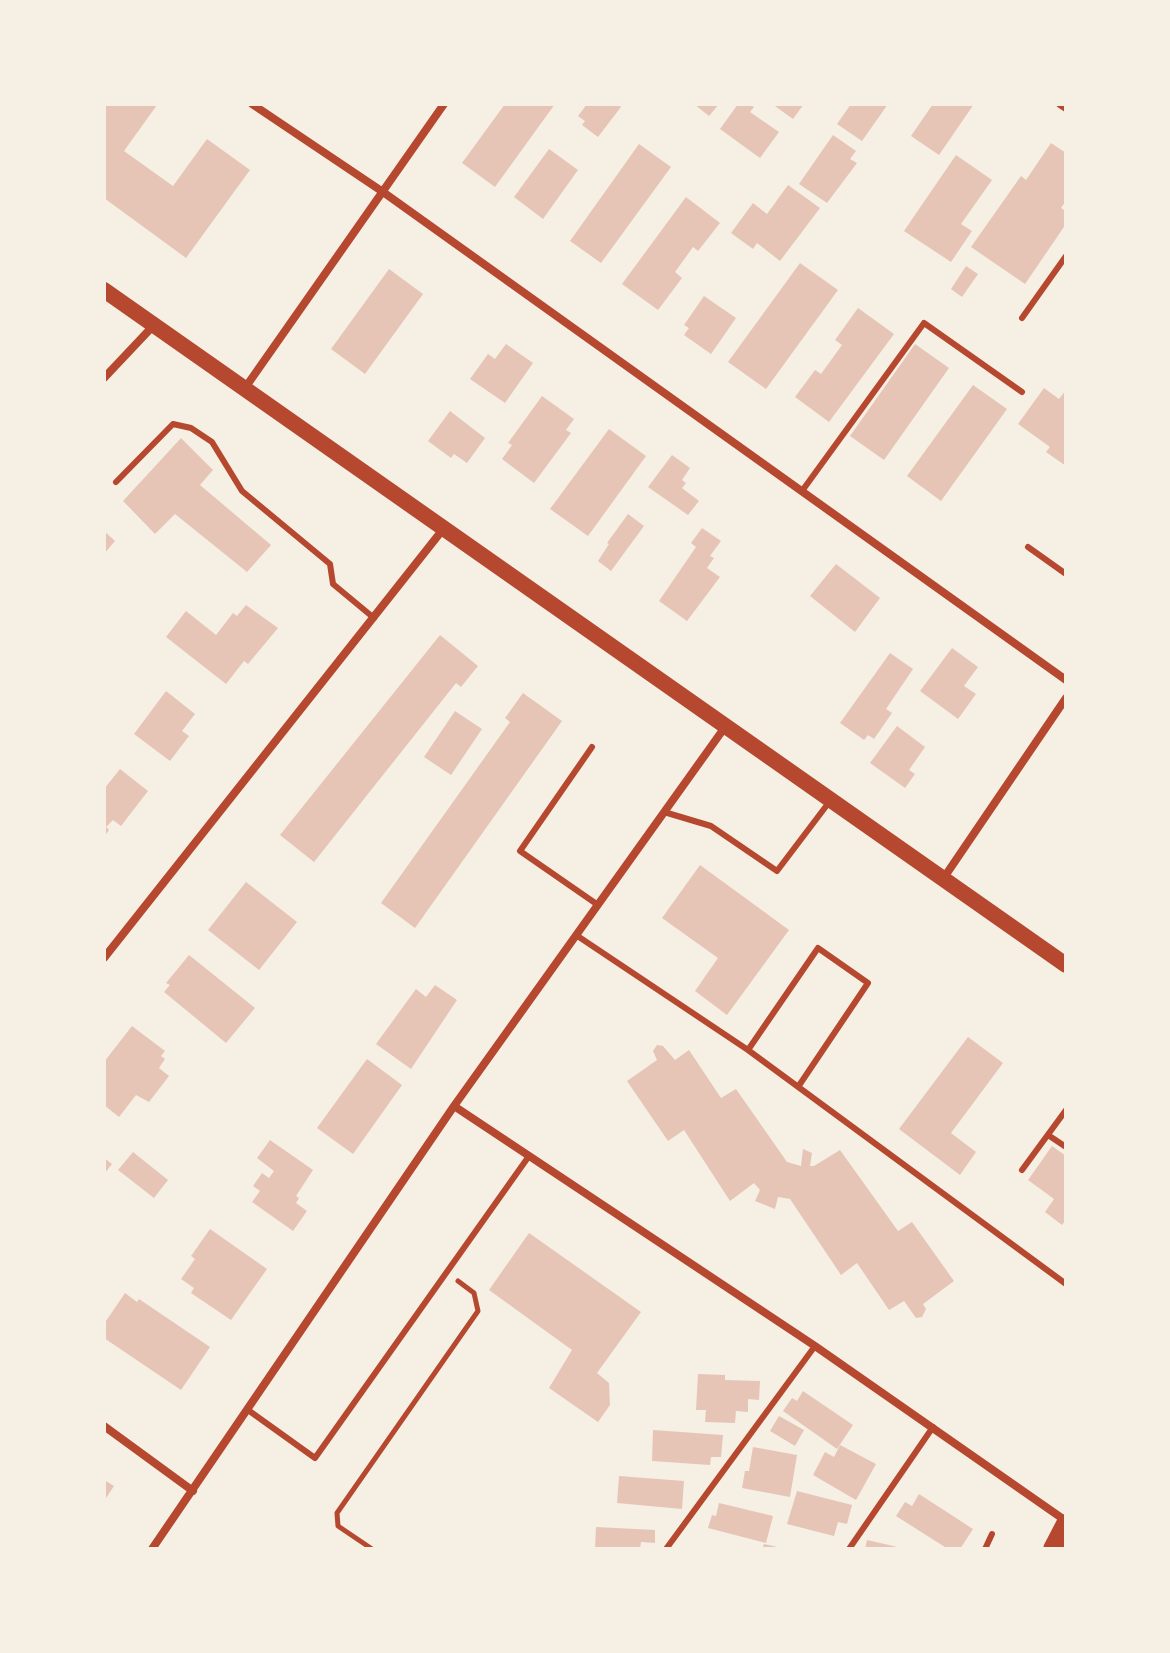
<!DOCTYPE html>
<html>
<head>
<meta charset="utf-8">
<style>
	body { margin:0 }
	#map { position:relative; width:1170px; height:1653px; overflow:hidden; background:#f6efe4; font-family:Figtree,sans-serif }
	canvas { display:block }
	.frame { position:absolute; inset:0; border:106px solid #f6efe4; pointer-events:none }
</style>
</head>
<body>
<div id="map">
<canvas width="1170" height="1653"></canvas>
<div class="frame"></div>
</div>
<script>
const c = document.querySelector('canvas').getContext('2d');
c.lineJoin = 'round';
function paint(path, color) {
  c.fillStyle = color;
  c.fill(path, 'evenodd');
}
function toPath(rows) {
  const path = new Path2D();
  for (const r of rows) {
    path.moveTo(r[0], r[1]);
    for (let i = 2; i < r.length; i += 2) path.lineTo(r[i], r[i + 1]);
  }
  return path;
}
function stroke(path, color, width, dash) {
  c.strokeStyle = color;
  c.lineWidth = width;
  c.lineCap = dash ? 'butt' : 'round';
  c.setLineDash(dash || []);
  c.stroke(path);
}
paint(toPath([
	[104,104,157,105,124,151,173,186,207,139,250,170,186,258,104,198],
	[505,104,555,104,495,187,462,163],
	[587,104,618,104,621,107,598,137,582,125,585,121,578,116],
	[694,104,719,104,709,116],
	[738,104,749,104,754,107,750,112,779,132,760,158,720,129],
	[772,104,804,104,793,119],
	[851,104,888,104,862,141,837,124],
	[933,104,974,104,939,155,911,136],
	[833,135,856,151,850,159,857,163,827,203,799,184],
	[1051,143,1066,153,1066,201,1061,208,1066,211,1066,224,1025,284,971,247,1021,176,1026,180],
	[639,144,671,167,601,263,570,241],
	[549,149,578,170,543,219,514,197],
	[956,155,992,180,961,224,972,231,951,262,904,231],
	[788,185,820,208,780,261,757,243,753,249,731,233,753,203,767,214],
	[686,197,720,223,698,251,693,247,675,272,682,278,658,310,622,284],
	[800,263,838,290,766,389,728,362],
	[966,266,978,274,962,297,951,289],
	[389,269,423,294,365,374,331,349],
	[704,296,736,318,711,354,684,335,689,328,684,325],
	[858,308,894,334,829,422,795,397,815,370,821,374,842,345,835,340],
	[506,344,533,363,505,403,470,379,488,354,495,359],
	[915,344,949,368,884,460,850,436],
	[973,385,1007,409,941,501,907,476],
	[1044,388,1059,399,1066,390,1066,466,1046,452,1050,447,1018,424],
	[542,396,574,419,566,430,571,433,534,483,502,459,512,445,508,443],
	[450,411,485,438,467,463,454,454,451,458,428,441],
	[609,429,646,456,588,536,550,509],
	[181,438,213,470,200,485,271,545,247,572,175,514,155,534,123,501],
	[672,455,690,468,682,480,686,483,682,488,699,501,688,515,648,487],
	[628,514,644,526,611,571,598,561,609,544,607,543],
	[702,528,721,541,710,556,714,558,707,568,720,577,687,621,659,601,696,547,691,543],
	[104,531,115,541,104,554],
	[836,564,880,598,855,632,810,596],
	[246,605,278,628,248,664,244,661,226,684,166,637,186,611,216,635,233,613,237,616],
	[440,635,478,666,461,687,456,683,314,862,280,835],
	[952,648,978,667,964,686,976,694,958,719,920,691],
	[890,653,913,669,886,709,892,713,874,739,868,735,864,740,840,723],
	[166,691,195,714,182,731,189,736,170,761,134,734],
	[523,693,562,721,415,928,381,903,510,722,505,718],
	[455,711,482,729,451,775,424,757],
	[897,726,925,747,909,770,915,774,905,788,870,763],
	[120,769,148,791,121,826,113,820,106,827,109,830,104,837,104,789],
	[700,865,789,930,727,1015,695,991,718,958,662,918],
	[246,882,297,922,259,970,208,930],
	[189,955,255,1008,226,1043,164,992,170,985,166,983],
	[435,985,457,1000,411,1069,376,1044,416,989,426,997],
	[132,1026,165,1051,161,1056,165,1059,159,1068,169,1076,149,1102,136,1095,119,1117,104,1105,104,1062],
	[968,1037,1003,1063,951,1133,976,1152,960,1175,899,1129],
	[657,1045,663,1046,675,1060,689,1050,721,1098,736,1089,787,1162,801,1166,803,1149,812,1153,810,1166,814,1166,840,1150,898,1231,912,1222,954,1281,923,1304,926,1309,922,1317,916,1318,904,1301,889,1310,857,1263,841,1275,790,1199,778,1197,775,1209,755,1201,760,1190,754,1183,730,1201,684,1130,668,1141,627,1081,657,1060,653,1051],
	[367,1059,402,1085,353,1154,317,1128],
	[270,1140,313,1170,296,1196,299,1198,296,1203,307,1211,293,1231,252,1202,260,1191,253,1186,262,1173,269,1178,274,1171,257,1158],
	[1052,1146,1066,1156,1066,1220,1062,1225,1045,1212,1054,1199,1028,1180],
	[133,1152,168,1180,154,1198,118,1170],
	[104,1158,112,1164,104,1174],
	[210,1229,267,1269,231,1320,191,1293,194,1288,181,1279,195,1259,191,1256],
	[529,1233,641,1312,597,1373,609,1383,610,1405,598,1422,549,1388,572,1350,489,1290],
	[125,1293,137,1302,139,1299,210,1347,181,1390,104,1338,104,1324],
	[698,1374,725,1375,725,1380,760,1381,759,1400,748,1399,748,1412,736,1411,735,1423,705,1422,706,1410,696,1410],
	[803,1391,853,1425,837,1449,783,1411,792,1398,797,1401],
	[779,1416,804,1430,795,1446,770,1431],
	[653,1430,723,1435,721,1457,711,1457,710,1465,652,1461],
	[840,1445,876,1464,856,1500,813,1475,825,1452,834,1457],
	[753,1447,797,1455,790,1497,742,1488,745,1471,749,1471],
	[619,1476,684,1481,682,1509,617,1503],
	[104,1480,114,1486,104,1501],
	[797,1491,852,1505,847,1524,838,1522,834,1536,787,1524],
	[919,1494,973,1529,960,1549,948,1549,896,1516,905,1502,912,1506],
	[719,1503,773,1516,766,1543,708,1528,712,1515,716,1516],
	[596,1527,655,1530,655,1543,641,1542,640,1549,595,1549],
	[867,1540,902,1548,902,1549,865,1549],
	[764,1544,782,1548,781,1549,762,1549]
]), '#e6c5b7');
stroke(toPath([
	[372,1549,338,1526,337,1513,478,1311,474,1293,458,1281]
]), '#b5482f', 5);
stroke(toPath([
	[1022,318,1066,256],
	[116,482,173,424,191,428,212,442,242,491,330,564,333,584,374,618],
	[802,491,924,323,1022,392],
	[1028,547,1066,574],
	[592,747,520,851,598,905],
	[664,812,711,826,777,871,830,801],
	[576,935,748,1050,1066,1284],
	[748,1050,818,948,868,983,798,1087],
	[1048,1135,1066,1147],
	[1022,1170,1066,1110],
	[248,1410,315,1458,529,1156],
	[666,1549,815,1346],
	[849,1549,933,1427],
	[985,1549,992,1534]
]), '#b5482f', 6);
stroke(toPath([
	[252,104,383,192,1066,680],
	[1060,104,1066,108],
	[104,378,154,325],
	[245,388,444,104],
	[943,879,1066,698],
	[104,958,444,528],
	[454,1106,815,1346,1066,1521],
	[104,1426,193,1491],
	[152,1549,454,1106,725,727]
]), '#b5482f', 8);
stroke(toPath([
	[104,290,1066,965]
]), '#b5482f', 16);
stroke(toPath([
	[1053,1549,1066,1524]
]), '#b5482f', 20);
</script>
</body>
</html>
